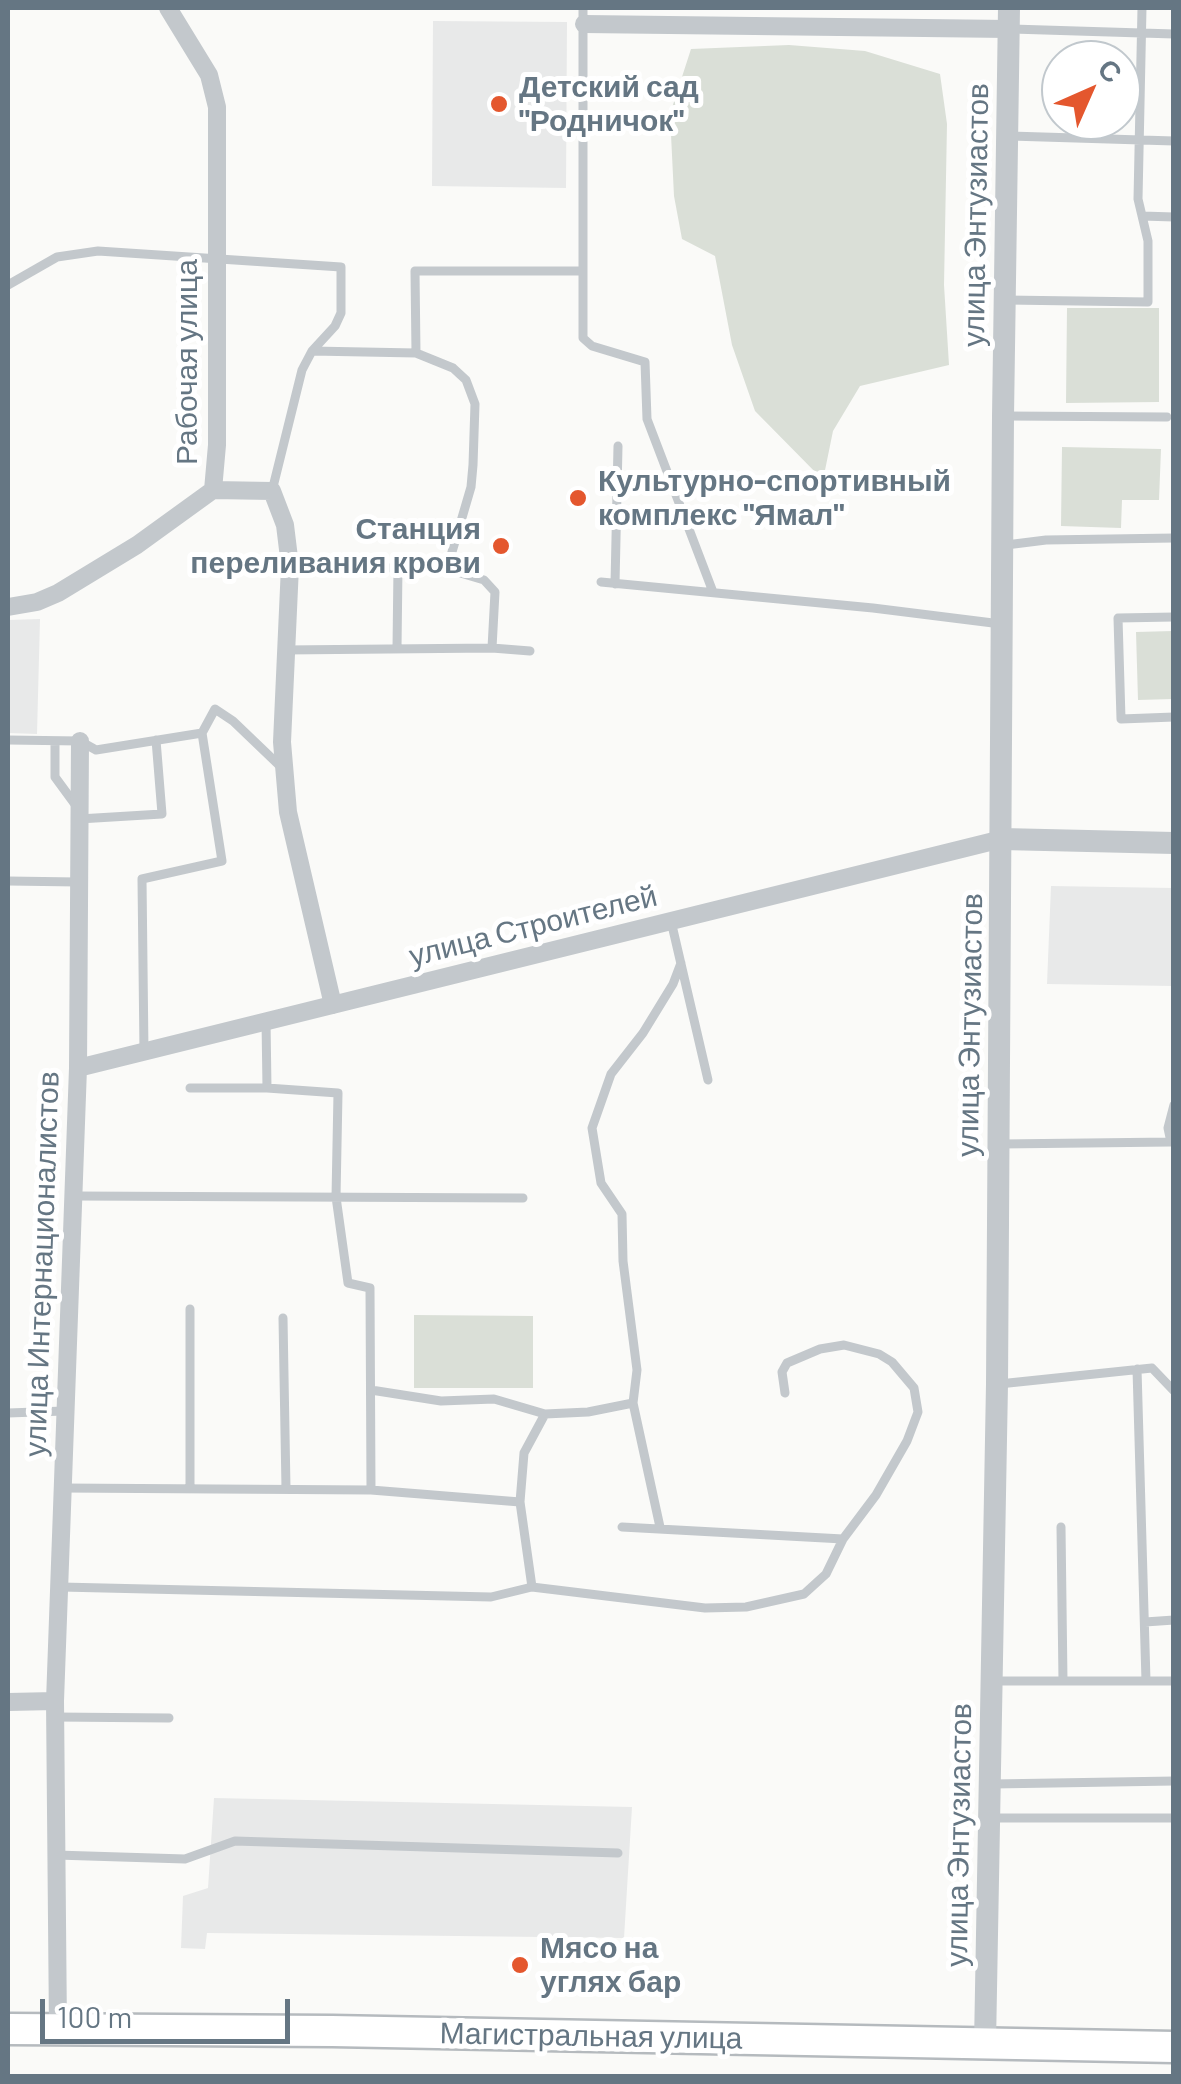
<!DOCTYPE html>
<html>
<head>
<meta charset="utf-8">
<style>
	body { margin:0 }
	#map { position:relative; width:1181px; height:2084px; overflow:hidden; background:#fafaf8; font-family:Barlow,sans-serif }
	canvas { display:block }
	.frame { position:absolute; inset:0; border:10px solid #657683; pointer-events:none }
	.north { position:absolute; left:1041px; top:40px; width:100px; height:100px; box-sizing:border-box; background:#fff; border:2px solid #c1c8cd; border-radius:50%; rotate:45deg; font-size:28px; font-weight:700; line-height:40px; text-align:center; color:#657683 }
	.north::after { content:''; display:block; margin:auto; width:35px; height:45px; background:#e4572e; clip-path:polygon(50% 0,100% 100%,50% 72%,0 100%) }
	.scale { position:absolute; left:40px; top:1999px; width:250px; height:45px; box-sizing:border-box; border:5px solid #657683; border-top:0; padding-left:12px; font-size:30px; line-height:35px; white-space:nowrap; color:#657683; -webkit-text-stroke:8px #fff; paint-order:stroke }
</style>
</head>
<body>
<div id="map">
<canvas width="1181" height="2084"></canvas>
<div class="frame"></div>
<div class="north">С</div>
<div class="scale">100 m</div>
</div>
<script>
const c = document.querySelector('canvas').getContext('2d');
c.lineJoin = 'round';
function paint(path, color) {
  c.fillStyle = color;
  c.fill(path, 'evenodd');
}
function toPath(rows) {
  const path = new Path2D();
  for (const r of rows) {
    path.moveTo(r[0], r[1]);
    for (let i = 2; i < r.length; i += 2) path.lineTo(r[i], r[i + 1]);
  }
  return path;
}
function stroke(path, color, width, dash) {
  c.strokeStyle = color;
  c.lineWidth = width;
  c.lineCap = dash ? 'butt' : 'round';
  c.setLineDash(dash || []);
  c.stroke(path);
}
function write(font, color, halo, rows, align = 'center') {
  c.font = font + ' Barlow,sans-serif';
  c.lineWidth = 10;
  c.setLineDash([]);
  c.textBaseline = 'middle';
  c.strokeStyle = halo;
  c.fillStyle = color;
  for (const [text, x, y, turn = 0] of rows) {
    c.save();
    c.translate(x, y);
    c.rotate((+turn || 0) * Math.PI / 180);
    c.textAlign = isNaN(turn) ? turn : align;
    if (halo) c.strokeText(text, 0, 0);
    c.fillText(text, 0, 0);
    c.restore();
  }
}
paint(toPath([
	[433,21,567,22,566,188,432,186],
	[40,619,37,734,8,733,8,620],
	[1051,886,1173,888,1173,986,1047,984],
	[214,1798,632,1807,624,1938,207,1933,205,1949,181,1948,183,1896,208,1888]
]), '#e8e9e9');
paint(toPath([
	[789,45,865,51,940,74,947,124,944,285,949,365,860,386,833,431,823,480,755,411,732,345,715,256,682,239,674,196,670,114,691,49],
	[1067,308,1159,308,1159,402,1066,403],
	[1062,447,1161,449,1159,500,1122,500,1121,528,1061,526],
	[1173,631,1173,699,1138,700,1136,632],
	[414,1315,533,1316,533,1388,414,1388]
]), '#dadfd7');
const primary = toPath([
	[8,2029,332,2031,1174,2047]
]);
stroke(primary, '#b5babe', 35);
stroke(toPath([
	[583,8,583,338,592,346,645,362,647,419,713,592],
	[1012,29,1174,34],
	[1010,136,1174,141],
	[1142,216,1174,217],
	[8,285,57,257,98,251,341,267,341,313,335,326,312,351,302,370,272,491],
	[1006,300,1148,302,1148,241,1138,199,1142,8],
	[312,351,416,353,453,368,466,380,475,404,473,465,471,487,447,569],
	[416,353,415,271,581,271],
	[1005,416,1167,417],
	[1006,545,1046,540,1174,538],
	[601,582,873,608,1001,624],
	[615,584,618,446],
	[1174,617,1118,618,1121,719,1174,717],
	[397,648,398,567],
	[492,648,530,651],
	[285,650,492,648,495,592,484,580,447,569,290,566],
	[8,740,80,741,96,750,202,733,215,709,233,721,281,767],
	[55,741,55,777,77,807],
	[79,819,162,814,156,740],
	[8,881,78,882],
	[671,921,708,1080],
	[266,1021,267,1088],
	[144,1052,142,879,222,861,202,733],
	[190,1088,267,1088,338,1093,336,1197,348,1283,370,1288,371,1490],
	[1001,1144,1171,1142,1168,1128,1174,1105],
	[74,1196,523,1198],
	[283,1318,286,1489],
	[1137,1369,1146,1681],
	[999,1384,1152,1368,1174,1391],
	[371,1390,441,1401,494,1399,545,1414,588,1412,633,1403],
	[8,1413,64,1411],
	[62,1488,371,1490,520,1502],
	[190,1488,190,1309],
	[622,1527,843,1539],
	[660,1527,633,1403,637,1370,623,1261,622,1214,601,1183,592,1128,611,1074,643,1033,673,984,681,963],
	[1061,1527,1063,1681],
	[61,1587,491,1597,532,1587,705,1608,746,1607,804,1594,826,1574,843,1539,876,1495,907,1441,918,1412,914,1388,892,1362,879,1354,844,1345,820,1349,787,1363,782,1372,785,1393],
	[532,1587,520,1502,524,1453,545,1414],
	[1145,1622,1174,1620],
	[995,1681,1174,1681],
	[55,1717,169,1718],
	[993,1784,1174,1781],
	[992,1818,1174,1818],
	[56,1855,185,1859,235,1841,618,1853]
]), '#c3c8cc', 9);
stroke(toPath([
	[584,24,1009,29],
	[213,490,272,491,285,525,290,566,282,742,288,812,333,1005],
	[8,607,37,602,58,593,137,545,213,490,217,445,217,107,209,75,168,8],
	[78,1068,1002,839],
	[8,1702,55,1701],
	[58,2030,55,1701,78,1068,80,741]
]), '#c3c8cc', 18);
stroke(toPath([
	[1002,839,1174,843],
	[985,2044,997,1384,1003,416,1009,8]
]), '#c3c8cc', 22);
stroke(primary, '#fff', 30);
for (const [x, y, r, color] of [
	[499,104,10,"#e4572e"],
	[578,498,10,"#e4572e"],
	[501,546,10,"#e4572e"],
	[520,1965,10,"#e4572e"]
]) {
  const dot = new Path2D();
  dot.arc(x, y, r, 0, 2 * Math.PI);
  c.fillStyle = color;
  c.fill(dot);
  stroke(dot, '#fff', 4);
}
write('bold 30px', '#657683', '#fff', [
	["Детский сад",519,87],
	["\"Родничок\"",519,121],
	["Культурно-спортивный",598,481],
	["комплекс \"Ямал\"",598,515],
	["Станция",481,529,"right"],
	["переливания крови",481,563,"right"],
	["Мясо на",540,1948],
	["углях бар",540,1982]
], 'left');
write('30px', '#657683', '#fff', [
	["улица Энтузиастов",976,215,-89],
	["Рабочая улица",187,362,-90],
	["улица Строителей",533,926,-14],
	["улица Энтузиастов",970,1025,-89],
	["улица Интернационалистов",42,1264,-88],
	["улица Энтузиастов",959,1835,-89],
	["Магистральная улица",591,2036,1]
]);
</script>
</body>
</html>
